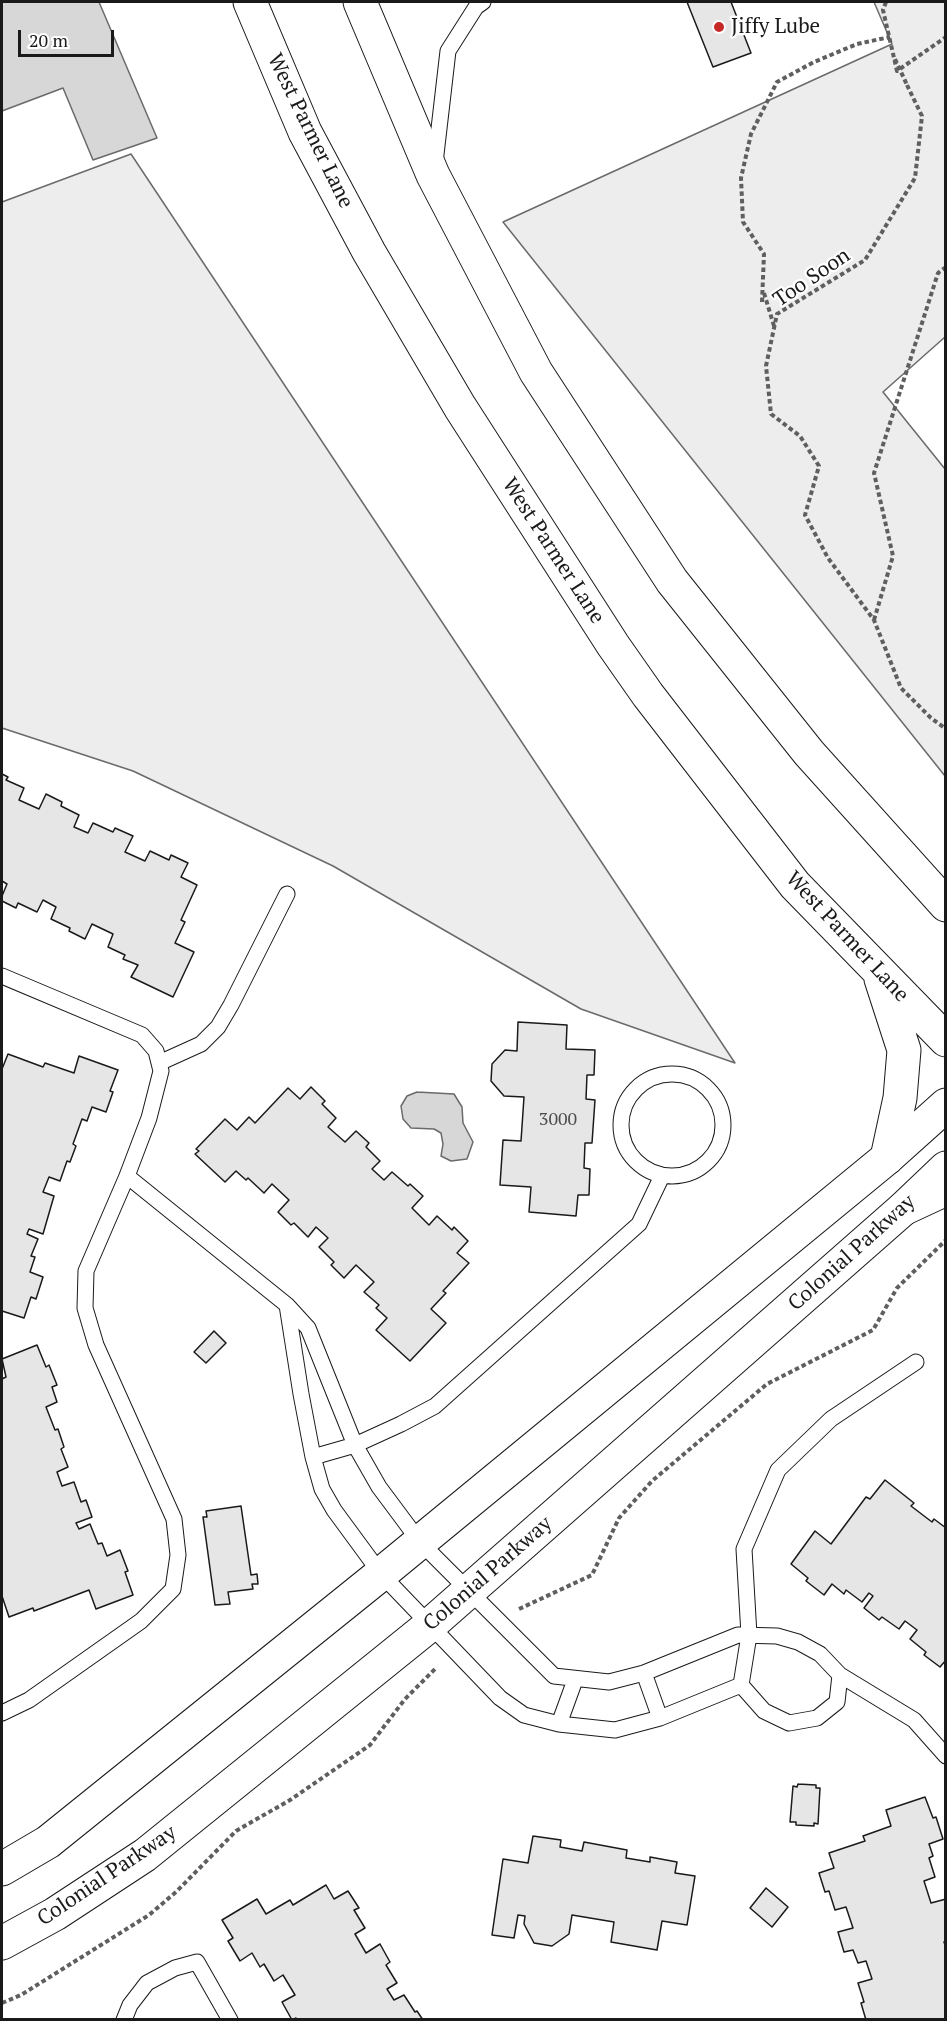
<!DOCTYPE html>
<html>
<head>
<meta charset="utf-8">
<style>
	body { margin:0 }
	#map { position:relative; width:947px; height:2021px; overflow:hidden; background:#fff; font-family:"PT Serif",serif }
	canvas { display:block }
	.frame { position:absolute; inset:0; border:3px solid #1a1a1a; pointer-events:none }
	.scale { position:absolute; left:18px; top:30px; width:96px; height:27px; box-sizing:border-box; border:3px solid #1a1a1a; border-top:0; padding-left:8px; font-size:18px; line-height:21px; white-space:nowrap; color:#1a1a1a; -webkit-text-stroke:4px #fff; paint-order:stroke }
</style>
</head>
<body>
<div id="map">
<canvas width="947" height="2021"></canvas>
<div class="frame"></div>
<div class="scale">20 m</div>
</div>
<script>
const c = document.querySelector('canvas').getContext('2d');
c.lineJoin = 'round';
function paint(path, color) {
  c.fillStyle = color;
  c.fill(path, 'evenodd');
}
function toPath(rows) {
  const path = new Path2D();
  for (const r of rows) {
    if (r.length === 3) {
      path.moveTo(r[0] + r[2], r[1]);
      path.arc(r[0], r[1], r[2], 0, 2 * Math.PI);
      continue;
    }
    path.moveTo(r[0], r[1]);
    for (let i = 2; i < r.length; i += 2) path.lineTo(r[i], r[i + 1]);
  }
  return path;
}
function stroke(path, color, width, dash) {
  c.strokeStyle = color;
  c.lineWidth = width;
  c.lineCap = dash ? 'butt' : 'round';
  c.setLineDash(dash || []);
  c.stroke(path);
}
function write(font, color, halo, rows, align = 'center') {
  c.font = font + ' "PT Serif",serif';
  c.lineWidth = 4.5;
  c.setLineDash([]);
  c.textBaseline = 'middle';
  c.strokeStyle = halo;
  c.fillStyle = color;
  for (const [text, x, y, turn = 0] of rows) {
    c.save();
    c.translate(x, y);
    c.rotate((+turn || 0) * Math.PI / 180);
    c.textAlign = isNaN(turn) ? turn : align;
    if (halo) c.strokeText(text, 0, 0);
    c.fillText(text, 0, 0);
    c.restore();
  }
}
const built = toPath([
	[874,2,945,2,945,337,883,392,945,469,945,776,503,222,892,44,874,2],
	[131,154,735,1063,581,1009,333,866,133,771,2,728,2,202,131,154]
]);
paint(built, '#ededed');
stroke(built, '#6a6a6a', 1.5);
const water = toPath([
	[2,2,99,2,157,138,93,160,63,88,2,111,2,2],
	[417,1092,454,1094,462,1107,463,1123,473,1142,467,1159,451,1161,441,1156,443,1144,441,1133,434,1129,411,1128,403,1119,401,1106,407,1096,417,1092]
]);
paint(water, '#d7d7d7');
stroke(water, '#6a6a6a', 1.5);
const building = toPath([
	[687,2,731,2,751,53,713,67,687,2],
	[2,774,8,777,6,780,24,788,19,800,39,809,46,794,62,802,61,806,79,815,74,827,88,833,93,823,113,832,115,828,133,836,125,852,145,861,150,851,169,860,171,855,188,863,181,877,197,885,181,920,185,922,175,943,194,952,173,997,131,977,138,965,123,959,125,955,108,947,113,934,92,924,85,939,69,931,70,928,51,919,56,907,43,900,37,912,18,903,16,908,2,901,2,896,7,884,2,881,2,774],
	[518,1022,567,1025,566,1049,595,1050,594,1075,587,1075,586,1099,595,1100,592,1143,585,1143,584,1168,590,1169,589,1195,578,1195,576,1216,529,1212,531,1187,500,1185,503,1140,521,1141,524,1097,504,1096,491,1081,492,1064,505,1050,517,1051,518,1022],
	[8,1054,43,1067,45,1063,74,1073,79,1056,118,1070,110,1091,113,1092,106,1112,92,1107,87,1121,82,1119,73,1144,76,1146,70,1162,67,1161,60,1181,49,1177,43,1192,54,1196,43,1234,29,1229,27,1234,38,1239,31,1256,35,1257,30,1272,43,1277,36,1299,31,1297,24,1318,2,1311,2,1069,8,1054],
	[311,1087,325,1101,322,1104,336,1118,328,1127,345,1142,356,1131,369,1143,366,1147,380,1161,372,1169,384,1180,392,1172,408,1186,410,1184,423,1196,412,1208,429,1225,437,1216,452,1230,454,1227,468,1241,457,1253,469,1263,443,1291,446,1293,431,1309,446,1323,410,1361,376,1330,387,1318,376,1308,379,1305,364,1292,374,1282,356,1265,344,1278,331,1265,334,1262,319,1247,328,1238,316,1227,308,1237,294,1223,291,1225,278,1212,289,1200,272,1184,264,1193,248,1178,246,1180,236,1171,225,1182,195,1154,199,1151,196,1149,225,1119,237,1130,249,1117,255,1123,288,1088,300,1099,311,1087],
	[214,1331,226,1343,206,1363,194,1352,214,1331],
	[37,1345,46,1367,49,1365,57,1385,52,1387,57,1402,46,1407,55,1430,58,1429,64,1447,61,1449,68,1467,57,1472,62,1486,74,1482,81,1502,86,1500,92,1517,76,1523,79,1529,90,1524,98,1544,102,1543,107,1556,120,1550,128,1571,125,1572,133,1595,96,1609,89,1590,34,1611,33,1608,9,1617,2,1596,2,1379,6,1377,2,1359,37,1345],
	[885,1480,914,1503,911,1506,932,1522,934,1519,946,1528,946,1660,940,1667,924,1655,926,1652,910,1639,917,1630,905,1621,899,1629,882,1617,879,1620,864,1608,873,1596,869,1593,862,1602,846,1590,844,1594,832,1584,824,1595,806,1581,808,1578,791,1564,815,1531,831,1544,866,1497,870,1499,885,1480],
	[241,1506,251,1575,257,1574,258,1584,252,1584,253,1589,228,1592,230,1604,215,1605,203,1517,207,1517,206,1511,241,1506],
	[798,1784,816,1785,816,1788,820,1788,818,1824,814,1823,814,1826,796,1825,796,1822,790,1822,793,1786,797,1787,798,1784],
	[925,1797,933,1818,936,1817,943,1839,929,1844,933,1856,929,1858,935,1877,924,1881,931,1903,946,1899,946,1941,944,1942,946,1948,946,2020,866,2020,861,2003,864,2002,858,1983,872,1979,866,1961,858,1963,853,1950,844,1952,838,1932,853,1928,846,1907,835,1910,829,1891,825,1892,819,1873,834,1868,829,1853,865,1841,863,1836,891,1826,886,1810,925,1797],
	[533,1836,561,1840,560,1847,582,1851,584,1842,627,1850,626,1858,650,1862,650,1857,677,1862,675,1873,695,1876,687,1925,662,1921,657,1950,611,1942,614,1922,572,1915,569,1934,552,1946,534,1943,524,1924,525,1916,518,1915,514,1938,492,1935,503,1859,528,1863,533,1836],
	[326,1885,334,1899,348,1891,359,1908,354,1910,365,1928,355,1934,366,1953,380,1944,390,1962,386,1965,397,1983,387,1989,394,2000,404,1995,415,2012,417,2011,423,2020,297,2020,296,2018,292,2020,282,2002,295,1995,283,1975,274,1981,264,1964,260,1967,252,1953,240,1961,228,1941,233,1938,222,1920,257,1899,266,1914,290,1900,293,1905,326,1885],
	[766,1888,788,1907,772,1927,750,1908,766,1888]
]);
paint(building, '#e6e6e6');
stroke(building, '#1a1a1a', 1.5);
const service = toPath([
	[435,163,448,51,476,7,483,2],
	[2,976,142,1035,156,1051,161,1071,149,1118,127,1176,287,1305,308,1328,355,1445,379,1487,420,1542,554,1676,609,1682,644,1673,738,1635,777,1636,798,1642,820,1654,840,1675,837,1702,817,1718,789,1723,764,1711,741,1685,660,1718,615,1730,559,1724,524,1715,500,1698,381,1574,334,1510,322,1489,313,1457,301,1394,287,1305],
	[159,1063,201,1044,218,1027,231,1005,287,894],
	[672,1125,51],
	[313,1457,355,1445,401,1424,435,1406,639,1224,662,1176],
	[644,1673,660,1718],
	[840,1675,914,1720,946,1756],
	[741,1685,749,1635,744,1549,778,1470,831,1419,916,1362],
	[2,1713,29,1700,141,1621,173,1589,178,1555,174,1519,96,1345,85,1308,86,1271,127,1176],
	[559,1724,575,1680],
	[124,2020,130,2005,147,1983,175,1968,197,1962,230,2020]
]);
const tertiary = toPath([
	[2,1869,48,1842,381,1574,887,1158,946,1105],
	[2,1943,55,1914,145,1855,430,1625,903,1209,946,1168]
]);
const primary = toPath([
	[250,2,305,132,369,252,460,407,613,645,648,695,795,885,946,1040],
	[360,2,433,175,536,372,672,581,809,753,946,905],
	[881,979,904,1050,900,1098,887,1158],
	[903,1209,946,1189]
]);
stroke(service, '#1a1a1a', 17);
stroke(tertiary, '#1a1a1a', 35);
stroke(primary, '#1a1a1a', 35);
stroke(toPath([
	[886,2,883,10,897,71,946,37],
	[907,85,922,116,915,178,865,260,777,314,766,366,771,414,800,436,819,466,805,515,828,558,874,620,901,688,931,718,946,729],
	[764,293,774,326],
	[762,302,764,254,743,222,741,178,751,134,777,82,814,62,857,44,890,37],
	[874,620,893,556,874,473,938,273,946,267],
	[519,1609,592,1575,619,1518,652,1481,767,1384,873,1330,897,1288,946,1240],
	[2,2003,21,1995,149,1915,176,1892,236,1831,290,1800,370,1745,405,1699,437,1667]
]), '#5f5f5f', 4, [4.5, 3]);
stroke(service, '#fff', 15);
stroke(tertiary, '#fff', 33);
stroke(primary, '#fff', 33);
stroke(toPath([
	[895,59,907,85]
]), '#5f5f5f', 4, [4.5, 3]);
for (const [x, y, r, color] of [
	[719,27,6,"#c62828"]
]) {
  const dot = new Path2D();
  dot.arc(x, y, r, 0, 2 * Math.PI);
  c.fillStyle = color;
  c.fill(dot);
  stroke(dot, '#fff', 2);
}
write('18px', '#4d4d4d', null, [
	["3000",558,1120]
]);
write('21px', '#1a1a1a', '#fff', [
	["Jiffy Lube",731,27]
], 'left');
write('21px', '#1a1a1a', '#fff', [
	["West Parmer Lane",310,131,64],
	["Too Soon",812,278,-34],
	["West Parmer Lane",553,551,57],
	["West Parmer Lane",847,937,47],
	["Colonial Parkway",852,1253,-42],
	["Colonial Parkway",488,1574,-41],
	["Colonial Parkway",107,1876,-34]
]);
</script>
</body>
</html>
